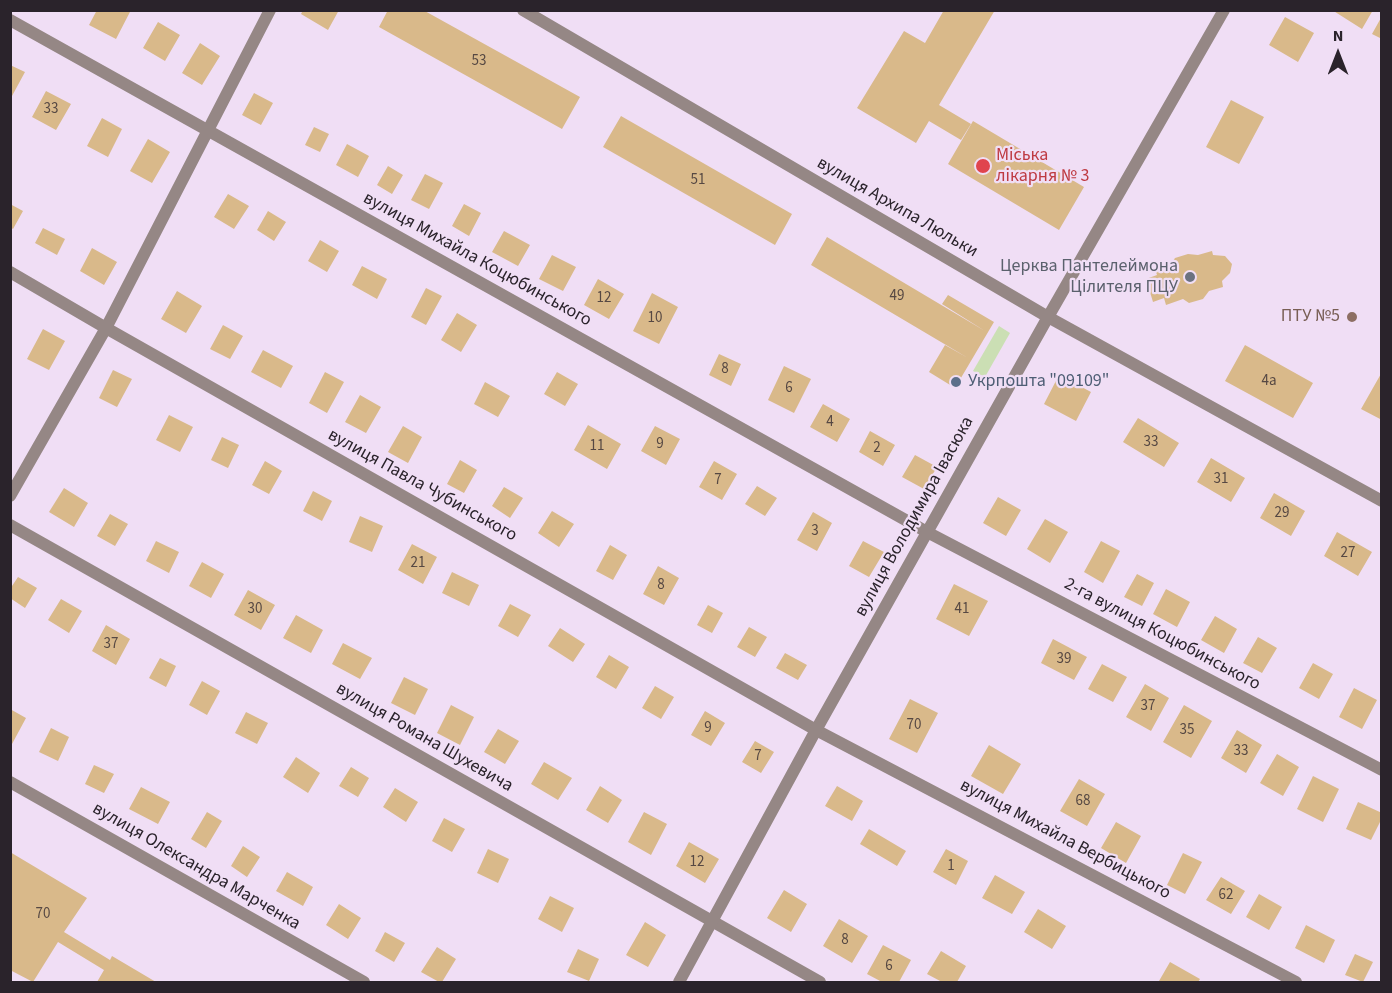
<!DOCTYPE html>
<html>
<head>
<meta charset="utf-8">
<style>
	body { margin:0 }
	#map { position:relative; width:1392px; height:993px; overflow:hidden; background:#f0def5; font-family:"Source Sans 3",sans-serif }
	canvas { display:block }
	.frame { position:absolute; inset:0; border:12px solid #2a232b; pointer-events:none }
	.north { position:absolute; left:1308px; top:24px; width:60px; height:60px; -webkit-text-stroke:4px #f0def5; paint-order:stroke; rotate:0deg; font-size:16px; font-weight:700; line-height:24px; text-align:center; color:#2a232b }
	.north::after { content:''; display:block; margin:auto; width:21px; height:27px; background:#2a232b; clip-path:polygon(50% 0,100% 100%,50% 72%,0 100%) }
</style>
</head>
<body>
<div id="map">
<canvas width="1392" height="993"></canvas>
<div class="frame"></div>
<div class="north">N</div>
</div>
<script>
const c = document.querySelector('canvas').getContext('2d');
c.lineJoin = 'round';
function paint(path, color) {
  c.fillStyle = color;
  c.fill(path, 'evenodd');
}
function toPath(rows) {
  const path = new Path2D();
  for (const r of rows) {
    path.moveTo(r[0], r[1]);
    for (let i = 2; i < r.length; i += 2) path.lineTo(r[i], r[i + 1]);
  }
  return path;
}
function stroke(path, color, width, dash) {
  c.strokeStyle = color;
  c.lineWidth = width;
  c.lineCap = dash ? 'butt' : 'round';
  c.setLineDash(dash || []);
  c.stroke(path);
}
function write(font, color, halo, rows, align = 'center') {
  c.font = font + ' "Source Sans 3",sans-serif';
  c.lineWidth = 4.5;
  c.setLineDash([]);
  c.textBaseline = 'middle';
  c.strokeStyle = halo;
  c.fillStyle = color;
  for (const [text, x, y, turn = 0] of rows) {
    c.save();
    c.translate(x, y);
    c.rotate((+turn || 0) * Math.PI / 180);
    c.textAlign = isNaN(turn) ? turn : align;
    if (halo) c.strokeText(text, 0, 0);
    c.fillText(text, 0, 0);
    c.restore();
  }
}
paint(toPath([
	[999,326,1010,333,985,377,973,371]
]), '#cbdfb4');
paint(toPath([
	[97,10,131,10,116,39,89,25],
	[303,10,339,10,328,30,301,14],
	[388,10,423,10,580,97,562,129,379,27],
	[944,10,995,10,939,105,971,124,961,140,929,121,916,143,857,108,904,31,925,43],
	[1332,10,1373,10,1362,29],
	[1382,16,1382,39,1372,34],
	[1285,17,1314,33,1298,62,1269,45],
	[158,22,180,35,165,61,143,48],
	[200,43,220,56,202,85,182,73],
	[10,65,25,72,12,96,10,95],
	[46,91,71,104,56,130,32,117],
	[254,93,273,103,261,125,242,115],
	[1231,100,1264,117,1239,164,1206,147],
	[621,116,792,214,775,245,603,147],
	[102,118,122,129,108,157,87,146],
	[973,121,1084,187,1059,230,948,164],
	[314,127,329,134,320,152,305,145],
	[148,139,170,152,152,183,130,171],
	[347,144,369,156,358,177,336,165],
	[388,166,403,175,392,194,377,185],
	[425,174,443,183,429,209,411,200],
	[228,194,249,206,234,229,214,217],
	[10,204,23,211,13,229,10,227],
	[464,204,481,213,469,236,452,226],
	[268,211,286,222,274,241,257,230],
	[43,228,65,239,57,255,35,243],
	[504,231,530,245,518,266,492,252],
	[827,237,985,331,942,304,948,295,994,322,955,388,929,372,945,345,968,358,811,265],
	[320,240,339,251,327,272,308,261],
	[92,248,117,262,104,285,80,271],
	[1212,251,1213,255,1225,256,1232,264,1230,273,1222,281,1223,287,1209,291,1203,299,1189,303,1183,299,1166,305,1164,298,1153,302,1146,279,1157,275,1155,269,1171,264,1175,258,1188,254,1198,255],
	[552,255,576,267,563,291,539,279],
	[362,266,387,279,377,299,352,285],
	[598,279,624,294,609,319,584,305],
	[426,288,442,296,426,325,411,317],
	[177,291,202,306,186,333,161,319],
	[652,293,678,307,659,344,633,331],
	[457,313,477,325,461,352,441,340],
	[223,325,243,336,230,359,210,349],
	[43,329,65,341,49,370,27,359],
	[1245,345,1313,383,1293,418,1225,381],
	[263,350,293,366,281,388,251,372],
	[719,354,741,364,731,386,709,375],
	[784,366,811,379,794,413,768,400],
	[113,370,132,379,117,407,99,398],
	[325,372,344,382,327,413,309,403],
	[557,372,578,384,565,406,544,394],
	[1382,372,1382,420,1361,409],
	[1059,375,1091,392,1076,421,1044,404],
	[485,382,510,396,498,417,474,404],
	[360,395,381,407,366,433,345,422],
	[823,404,850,419,837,442,810,427],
	[169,415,193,427,180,452,156,440],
	[1138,418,1179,443,1164,467,1123,442],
	[588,425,621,444,607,469,574,450],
	[403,426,422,437,408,463,388,452],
	[655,426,680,439,666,465,641,451],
	[870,431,895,445,883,466,859,452],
	[222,437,239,445,228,468,211,460],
	[915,455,937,467,924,489,902,477],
	[1211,458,1245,478,1231,502,1197,482],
	[460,460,477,470,464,493,447,484],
	[265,461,282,471,269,494,252,485],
	[714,461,737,474,722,500,699,487],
	[757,486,777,498,765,516,745,504],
	[504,487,523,498,510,518,492,506],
	[64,488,88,503,74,527,49,512],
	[313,491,332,501,322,521,303,511],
	[1274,493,1305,511,1291,536,1260,518],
	[998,497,1021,510,1006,536,983,523],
	[552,511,574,524,559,547,538,533],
	[813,512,832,523,817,551,797,540],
	[110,514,128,524,115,546,97,536],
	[360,516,383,526,372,552,349,542],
	[1045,519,1068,532,1050,563,1027,549],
	[1337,532,1372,552,1358,576,1324,556],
	[156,541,179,552,169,573,146,561],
	[863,541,884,552,869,577,849,566],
	[1101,541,1120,551,1103,583,1084,572],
	[412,544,437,557,423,584,398,570],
	[610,545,627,555,613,580,596,571],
	[202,562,224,574,211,598,189,586],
	[658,566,679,578,664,605,643,594],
	[452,572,479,585,469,606,442,593],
	[1137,574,1154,583,1142,606,1124,597],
	[18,577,37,588,25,608,10,598,10,589],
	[954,584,988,601,969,636,936,619],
	[1166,589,1190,602,1177,627,1153,614],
	[248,590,275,605,261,630,234,615],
	[61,599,82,611,69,633,48,620],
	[510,604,531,615,518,637,498,626],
	[708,605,723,613,712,633,697,625],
	[296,615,323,630,311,653,283,638],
	[1215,616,1237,629,1224,653,1201,640],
	[106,625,130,639,116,665,92,651],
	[749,627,767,637,755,657,737,647],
	[560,628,585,644,573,662,548,646],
	[1258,637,1277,648,1262,673,1243,663],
	[1053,639,1087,657,1074,680,1041,663],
	[343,643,372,658,360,679,332,664],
	[785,653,807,665,798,680,776,668],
	[609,655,629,667,616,689,596,677],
	[160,658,176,666,166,687,149,678],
	[1313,663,1333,674,1319,699,1299,688],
	[1102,664,1127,677,1113,702,1088,689],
	[404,677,428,689,415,715,391,703],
	[202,681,220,691,207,715,189,705],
	[1145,684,1169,698,1151,731,1126,717],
	[655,686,674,697,661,719,642,708],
	[1354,688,1377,700,1362,729,1339,717],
	[910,699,938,713,917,753,889,739],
	[451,705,474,717,460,745,437,733],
	[1184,705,1212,721,1191,758,1163,742],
	[10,709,26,718,12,744,10,743],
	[705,711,725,723,711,746,691,735],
	[246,712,268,723,257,744,235,733],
	[51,728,69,737,58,761,39,752],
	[498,729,519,741,505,764,484,752],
	[1237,730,1262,745,1246,773,1221,758],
	[755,741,774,752,761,773,742,762],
	[989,745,1021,764,1003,794,971,776],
	[1277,754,1299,767,1283,796,1260,783],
	[296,757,320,773,308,793,283,777],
	[544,762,572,778,558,800,531,784],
	[94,765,114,774,104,793,85,784],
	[351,767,369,778,358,797,339,786],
	[1313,776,1339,789,1323,822,1297,809],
	[1079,779,1105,794,1087,826,1060,811],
	[600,786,622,800,608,823,586,810],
	[837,786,863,801,852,821,825,806],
	[141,787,170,802,158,824,129,809],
	[395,788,418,802,406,822,383,807],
	[1358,802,1382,813,1382,818,1371,840,1346,829],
	[207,812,222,821,206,848,191,839],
	[644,812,667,824,651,855,628,842],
	[444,818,465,829,452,852,432,841],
	[1116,822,1141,836,1126,863,1101,848],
	[869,829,906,851,897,866,860,844],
	[689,842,719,859,705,883,676,866],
	[243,846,260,857,247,877,231,866],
	[488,849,509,859,498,883,477,873],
	[946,849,968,861,956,885,933,872],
	[10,852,87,898,64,932,110,960,112,956,156,982,97,982,104,970,58,942,33,982,10,970],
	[1183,853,1202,862,1185,894,1167,885],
	[287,872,313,887,303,906,276,891],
	[995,875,1025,892,1012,914,982,898],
	[1221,877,1245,891,1231,914,1206,900],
	[784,890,807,904,791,932,767,918],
	[1259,894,1282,907,1269,930,1246,917],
	[550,896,574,908,562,932,538,919],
	[339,904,361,918,348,939,326,925],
	[1038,909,1066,926,1052,949,1024,932],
	[839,919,868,936,852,963,823,946],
	[645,922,666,935,648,967,626,955],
	[1306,925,1335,940,1324,963,1295,948],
	[385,932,405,943,394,962,375,951],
	[883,945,911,960,899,982,882,982,867,974],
	[437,947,456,959,442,982,439,982,421,972],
	[578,949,599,959,589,981,567,972],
	[941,951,966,966,957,982,942,982,927,974],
	[1355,954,1373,962,1363,982,1345,975],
	[1170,962,1200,979,1198,982,1163,982,1159,981]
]), '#d9b98a');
stroke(toPath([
	[1224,10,1048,317,1382,501],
	[10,20,927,532,1382,770],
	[10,272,106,328,816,730,1296,982],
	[10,496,106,328,270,10],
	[10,525,820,982],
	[10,782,364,982]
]), '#958785', 12);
stroke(toPath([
	[523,10,1048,317,816,730,679,982]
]), '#958785', 12);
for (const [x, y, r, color] of [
	[983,166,8,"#e0444e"],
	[1190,277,6,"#6b7280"],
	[1352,317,6,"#8d6e63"],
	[956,382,6,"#5c6f8a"]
]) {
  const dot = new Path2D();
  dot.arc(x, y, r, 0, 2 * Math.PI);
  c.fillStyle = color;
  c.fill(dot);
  stroke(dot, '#f0def5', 2);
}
write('15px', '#564843', null, [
	["53",479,62],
	["33",51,110],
	["51",698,181],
	["49",897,297],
	["12",604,299],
	["10",655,319],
	["8",725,370],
	["4а",1269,382],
	["6",789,389],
	["4",830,423],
	["33",1151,443],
	["9",660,445],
	["11",597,447],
	["2",877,449],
	["31",1221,480],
	["7",718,481],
	["29",1282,514],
	["3",815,532],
	["27",1348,554],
	["21",418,564],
	["8",661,586],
	["30",255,610],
	["41",962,610],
	["37",111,645],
	["39",1064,660],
	["37",1148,707],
	["70",914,726],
	["9",708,729],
	["35",1187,731],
	["33",1241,752],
	["7",758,757],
	["68",1083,802],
	["12",697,863],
	["1",951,867],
	["62",1226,896],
	["70",43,915],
	["8",845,941],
	["6",889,967]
]);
write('18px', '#be3a42', '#f0def5', [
	["Міська",996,156],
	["лікарня № 3",996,177]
], 'left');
write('18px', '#2a232b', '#f0def5', [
	["вулиця Архипа Люльки",897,208,30],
	["вулиця Михайла Коцюбинського",477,260,29],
	["вулиця Павла Чубинського",422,486,29],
	["вулиця Володимира Івасюка",915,517,-61],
	["2-га вулиця Коцюбинського",1162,635,28],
	["вулиця Романа Шухевича",424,738,30],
	["вулиця Михайла Вербицького",1065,840,28],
	["вулиця Олександра Марченка",196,867,30]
]);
write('18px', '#5b616d', '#f0def5', [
	["Церква Пантелеймона",1178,267],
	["Цілителя ПЦУ",1178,288]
], 'right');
write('18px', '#785e54', '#f0def5', [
	["ПТУ №5",1340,317]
], 'right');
write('18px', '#4e5e75', '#f0def5', [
	["Укрпошта \"09109\"",968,382]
], 'left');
</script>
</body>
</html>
